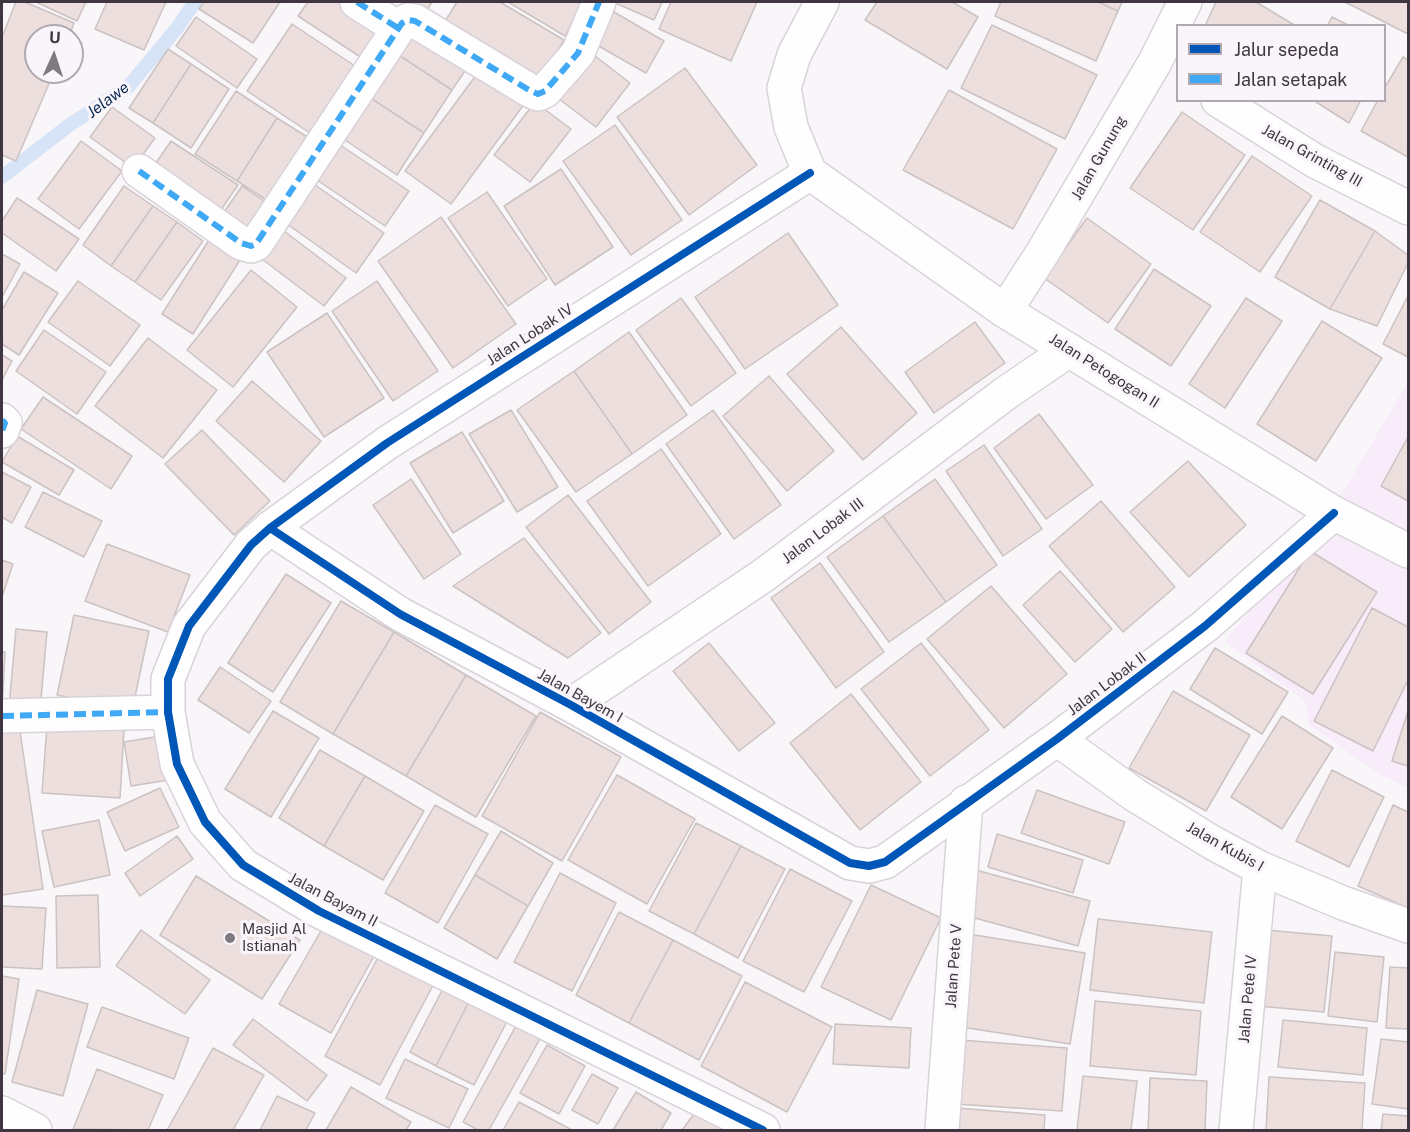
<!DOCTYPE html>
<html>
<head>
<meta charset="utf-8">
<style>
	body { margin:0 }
	#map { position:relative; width:1410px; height:1132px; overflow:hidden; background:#f9f6fa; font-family:"Public Sans",sans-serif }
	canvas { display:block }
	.frame { position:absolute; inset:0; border:3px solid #403642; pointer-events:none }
	.legend { position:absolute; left:1176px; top:24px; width:210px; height:78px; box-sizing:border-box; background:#faf5fb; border:2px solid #b0a9b1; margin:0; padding:8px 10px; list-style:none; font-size:18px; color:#403642 }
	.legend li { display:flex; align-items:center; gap:12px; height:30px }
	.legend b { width:30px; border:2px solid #b0a9b1 }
	.north { position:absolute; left:24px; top:24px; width:60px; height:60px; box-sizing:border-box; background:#faf5fb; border:2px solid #b0a9b1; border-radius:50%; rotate:3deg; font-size:16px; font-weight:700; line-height:24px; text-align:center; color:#403642 }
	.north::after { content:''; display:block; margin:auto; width:21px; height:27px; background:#817982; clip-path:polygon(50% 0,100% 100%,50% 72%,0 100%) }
</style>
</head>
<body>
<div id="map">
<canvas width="1410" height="1132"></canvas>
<div class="frame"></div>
<ul class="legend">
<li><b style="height:8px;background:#0057b8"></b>Jalur sepeda</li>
<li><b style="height:8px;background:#3fa9f5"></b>Jalan setapak</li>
</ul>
<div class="north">U</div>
</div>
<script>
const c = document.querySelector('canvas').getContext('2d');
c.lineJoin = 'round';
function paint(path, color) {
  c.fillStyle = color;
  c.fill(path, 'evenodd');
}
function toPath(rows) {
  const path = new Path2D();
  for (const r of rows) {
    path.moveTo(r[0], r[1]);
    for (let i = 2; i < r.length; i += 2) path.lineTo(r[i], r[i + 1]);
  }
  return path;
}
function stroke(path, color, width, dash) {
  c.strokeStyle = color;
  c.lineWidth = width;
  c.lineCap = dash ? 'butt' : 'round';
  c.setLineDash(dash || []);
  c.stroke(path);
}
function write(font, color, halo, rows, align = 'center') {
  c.font = font + ' "Public Sans",sans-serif';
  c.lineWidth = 6;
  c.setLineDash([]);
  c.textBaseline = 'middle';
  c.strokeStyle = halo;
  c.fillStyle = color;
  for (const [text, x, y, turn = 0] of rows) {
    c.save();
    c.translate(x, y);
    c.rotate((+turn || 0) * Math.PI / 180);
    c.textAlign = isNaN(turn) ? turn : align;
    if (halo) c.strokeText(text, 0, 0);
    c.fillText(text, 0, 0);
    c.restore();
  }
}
paint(toPath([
	[1408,382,1408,788,1381,775,1309,725,1305,701,1225,642,1344,490]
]), '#f8ecfb');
stroke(toPath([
	[2,177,68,126,129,86,177,28,195,2]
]), '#d7e4f7', 14);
const building = toPath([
	[16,2,25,2,74,23,69,36,36,36,36,72,54,72,16,161,2,155,2,37,16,2],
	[36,2,86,2,77,21,36,2],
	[107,2,166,2,144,50,95,29,107,2],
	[204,2,280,2,253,43,199,9,204,2],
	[308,2,352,2,389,26,365,60,298,16,308,2],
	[404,2,432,2,425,13,404,2],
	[457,2,500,2,564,40,538,84,441,28,457,2],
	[508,2,583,2,565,36,508,2],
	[613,2,662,2,654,20,613,2],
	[671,2,757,2,731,61,659,29,671,2],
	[877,2,952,2,978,17,947,69,865,20,877,2],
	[1001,2,1098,2,1118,11,1096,61,995,16,1001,2],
	[1098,2,1122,2,1118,11,1098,2],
	[1216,2,1256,2,1296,26,1205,26,1216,2],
	[1345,2,1408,2,1408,34,1345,2],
	[607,8,664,41,646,73,588,40,607,8],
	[196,17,257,59,237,88,176,46,196,17],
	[1332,17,1350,26,1327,26,1332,17],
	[292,24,355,66,310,133,247,91,292,24],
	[413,25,471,62,452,90,394,52,413,25],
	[992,25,1097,75,1065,139,961,88,992,25],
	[168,49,191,64,153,123,129,108,168,49],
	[394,52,452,90,424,133,366,95,394,52],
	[590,52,630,83,596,127,555,96,590,52],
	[1403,57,1408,60,1408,157,1361,131,1378,100,1384,100,1384,89,1403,57],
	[191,64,229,89,191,148,153,123,191,64],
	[685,68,757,165,689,215,617,117,685,68],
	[480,70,525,103,451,204,405,171,480,70],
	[949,90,1057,149,1013,229,903,170,949,90],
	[236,91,277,118,237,181,195,154,236,91],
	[366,95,424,133,397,175,339,136,366,95],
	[1313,100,1361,100,1349,123,1313,100],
	[535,102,571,129,530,182,494,155,535,102],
	[112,107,155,138,133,168,90,137,112,107],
	[1182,112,1245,155,1193,230,1130,188,1182,112],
	[277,118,312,140,271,203,237,181,277,118],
	[615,125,682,220,631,255,563,161,615,125],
	[81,141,122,171,79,229,38,199,81,141],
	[171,141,238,185,214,220,147,176,171,141],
	[340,145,409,191,385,226,317,180,340,145],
	[1252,156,1312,196,1260,272,1200,232,1252,156],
	[561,169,613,247,555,285,504,206,561,169],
	[308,180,384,233,356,273,280,219,308,180],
	[124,186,153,206,111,266,83,245,124,186],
	[242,186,271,206,246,241,218,221,242,186],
	[487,192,547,279,508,306,448,218,487,192],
	[17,198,79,239,56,271,2,233,2,221,17,198],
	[1320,200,1375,231,1330,309,1275,277,1320,200],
	[153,206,177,222,135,282,111,266,153,206],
	[441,217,516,324,453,368,378,261,441,217],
	[1087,218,1151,264,1108,323,1044,278,1087,218],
	[177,222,203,241,161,300,135,282,177,222],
	[280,228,346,278,324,306,258,256,280,228],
	[1375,231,1408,255,1408,263,1377,326,1330,309,1375,231],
	[788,233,838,305,745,369,695,297,788,233],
	[209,240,240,260,193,334,162,314,209,240],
	[2,254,20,264,2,297,2,254],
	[1154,269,1211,306,1171,366,1115,329,1154,269],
	[251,270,297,307,233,387,187,350,251,270],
	[24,272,58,293,19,355,2,344,2,310,24,272],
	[78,281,140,325,110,366,48,322,78,281],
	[377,281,438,371,393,401,332,311,377,281],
	[1408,296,1408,357,1383,344,1408,296],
	[681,298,736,373,691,406,636,330,681,298],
	[1246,298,1282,321,1225,408,1189,384,1246,298],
	[327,313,384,398,324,437,267,352,327,313],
	[1322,321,1382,358,1316,461,1257,424,1322,321],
	[975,322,1005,363,934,413,905,372,975,322],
	[841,327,917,413,863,460,787,374,841,327],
	[44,330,106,372,77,414,16,371,44,330],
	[629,332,687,415,632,454,574,371,629,332],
	[148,338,217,390,163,458,95,406,148,338],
	[2,355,12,361,2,380,2,355],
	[574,371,632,454,576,492,517,410,574,371],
	[769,376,834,451,787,491,723,416,769,376],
	[252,381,321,441,284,482,216,421,252,381],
	[43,397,132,456,111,489,21,429,43,397],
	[511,410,558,487,517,512,469,434,511,410],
	[713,410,781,505,734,539,666,444,713,410],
	[1039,414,1093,485,1046,519,994,448,1039,414],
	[202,430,270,501,234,535,165,464,202,430],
	[462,432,504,501,453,533,410,463,462,432],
	[17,436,74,470,59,495,2,462,17,436],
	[1408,437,1408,501,1381,486,1408,437],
	[984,445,1042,529,1003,556,946,471,984,445],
	[661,449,721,534,648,586,587,501,661,449],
	[1188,461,1246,525,1189,577,1130,512,1188,461],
	[2,472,31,487,12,523,2,517,2,472],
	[411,479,461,554,424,579,373,505,411,479],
	[935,479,997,565,946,602,883,516,935,479],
	[43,492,102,521,84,557,25,527,43,492],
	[568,495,651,602,609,634,526,527,568,495],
	[1101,501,1175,587,1123,632,1049,546,1101,501],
	[883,516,946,602,889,642,827,557,883,516],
	[524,538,601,633,568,658,453,586,524,538],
	[107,544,190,575,168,632,85,601,107,544],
	[1310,551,1377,592,1313,694,1246,653,1310,551],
	[2,560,13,564,2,597,2,560],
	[820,563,884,652,836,688,771,598,820,563],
	[1060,571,1112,629,1075,662,1023,605,1060,571],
	[286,574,331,603,273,692,228,663,286,574],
	[991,586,1067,674,1004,728,927,639,991,586],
	[341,601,394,632,333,734,280,702,341,601],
	[1372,608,1408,627,1408,680,1373,751,1314,721,1372,608],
	[74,615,149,631,132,711,57,695,74,615],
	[16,629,47,632,40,710,9,707,16,629],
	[394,632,466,675,406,776,333,734,394,632],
	[709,643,775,723,739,751,673,671,709,643],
	[921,643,989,730,930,776,861,689,921,643],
	[1215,648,1288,692,1262,734,1190,689,1215,648],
	[2,652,5,652,2,711,2,652],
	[220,667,271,701,249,733,198,700,220,667],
	[466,675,536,716,476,817,406,776,466,675],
	[1173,691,1250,735,1206,811,1129,768,1173,691],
	[851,694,921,782,860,830,790,743,851,694],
	[273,711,319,738,271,817,225,789,273,711],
	[1408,711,1408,766,1392,761,1408,711],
	[540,712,621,757,562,861,482,816,540,712],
	[1282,716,1333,748,1282,829,1231,797,1282,716],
	[47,725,124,730,120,798,42,793,47,725],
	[20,731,43,889,2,895,2,733,20,731],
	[167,735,175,779,131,786,124,742,167,735],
	[320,750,365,776,324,846,279,818,320,750],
	[1332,770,1384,797,1349,867,1296,841,1332,770],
	[617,775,695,819,647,904,568,860,617,775],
	[365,776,424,811,383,880,324,846,365,776],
	[160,788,179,827,125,851,107,812,160,788],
	[1037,790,1125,822,1109,864,1021,833,1037,790],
	[435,805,488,834,438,923,385,893,435,805],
	[1393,805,1408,812,1408,908,1358,886,1393,805],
	[99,820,110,875,54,887,42,831,99,820],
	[696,823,741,846,694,934,649,911,696,823],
	[501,831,553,863,528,906,475,875,501,831],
	[997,834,1083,860,1073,893,988,867,997,834],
	[177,836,193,859,140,896,125,873,177,836],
	[741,846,785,869,738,958,694,934,741,846],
	[790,869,852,901,804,992,743,961,790,869],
	[972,869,1090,901,1078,946,960,914,972,869],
	[560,873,616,903,572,991,514,962,560,873],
	[475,875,528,906,497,959,444,928,475,875],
	[196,876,300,940,262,999,160,935,196,876],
	[871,885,941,918,891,1020,821,987,871,885],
	[98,895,100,967,57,968,56,896,98,895],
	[2,906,46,908,42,969,2,967,2,906],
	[619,912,673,940,629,1023,576,995,619,912],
	[1098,919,1212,932,1204,1003,1090,990,1098,919],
	[326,922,377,951,331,1033,279,1004,326,922],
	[141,930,210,980,185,1014,116,966,141,930],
	[1266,930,1332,936,1324,1012,1258,1006,1266,930],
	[969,934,1085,953,1070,1044,955,1026,969,934],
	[673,940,742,976,699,1060,629,1023,673,940],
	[382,950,437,978,380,1085,325,1056,382,950],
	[1335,952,1384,957,1377,1022,1328,1016,1335,952],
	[1390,967,1408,968,1408,1029,1386,1028,1390,967],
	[2,976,19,979,5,1074,2,1074,2,976],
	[449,977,475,990,436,1066,410,1052,449,977],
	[745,982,832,1027,787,1112,701,1066,745,982],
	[37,990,88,1004,63,1096,12,1082,37,990],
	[475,990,513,1010,474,1085,436,1066,475,990],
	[1095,1001,1201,1011,1196,1075,1090,1066,1095,1001],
	[102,1007,189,1038,174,1079,87,1047,102,1007],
	[253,1019,327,1075,307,1101,233,1045,253,1019],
	[1283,1020,1367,1028,1363,1075,1278,1067,1283,1020],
	[517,1024,541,1037,489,1130,478,1130,463,1122,517,1024],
	[835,1024,911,1028,909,1068,833,1064,835,1024],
	[1381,1039,1408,1042,1408,1109,1372,1104,1381,1039],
	[960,1040,1067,1048,1062,1111,955,1104,960,1040],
	[547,1045,585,1066,559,1114,520,1093,547,1045],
	[213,1048,264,1075,233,1130,167,1130,213,1048],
	[405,1059,468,1089,449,1128,386,1098,405,1059],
	[97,1069,163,1095,148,1130,73,1129,97,1069],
	[592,1074,618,1088,598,1124,572,1110,592,1074],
	[1083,1076,1137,1081,1131,1130,1077,1130,1083,1076],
	[1269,1077,1365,1083,1362,1130,1266,1130,1269,1077],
	[1150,1078,1207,1081,1205,1130,1148,1130,1150,1078],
	[351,1087,411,1122,406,1130,326,1130,351,1087],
	[636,1092,671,1113,661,1130,613,1130,636,1092],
	[277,1096,315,1113,306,1130,260,1130,277,1096],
	[519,1102,572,1130,503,1130,519,1102],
	[957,1108,1045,1115,1044,1130,955,1130,957,1108],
	[697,1110,727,1130,682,1130,697,1110],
	[1383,1114,1408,1116,1408,1130,1381,1130,1383,1114]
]);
paint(building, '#eddfde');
stroke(building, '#cbc2c2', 1.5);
const minor = toPath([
	[357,2,398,28],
	[1218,100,1315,161,1408,208],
	[139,171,241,243,251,246,256,244,402,23,408,20,415,21,529,90,538,94,545,91,578,53,599,2],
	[810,173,1005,311,1334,513,1408,551],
	[810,173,791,127,784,88,794,55,822,2],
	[1005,311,1043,252,1155,62,1185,2],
	[2,420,5,423,2,431],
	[270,528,400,614,571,705,850,863,869,866,885,862,1057,739,1205,626,1334,513],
	[571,705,764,575,1006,393,1069,350],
	[2,716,168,712],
	[1057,739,1135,795,1213,843,1260,868,1343,903,1408,926],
	[2,1113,35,1130],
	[763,1130,319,911,243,865,205,822,177,764,168,712,168,679,189,626,251,545,270,528,387,443,810,173],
	[942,1130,966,802],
	[1236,1130,1260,868]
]);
stroke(minor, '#d9d2da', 36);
stroke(minor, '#fefefe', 33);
stroke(toPath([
	[357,2,398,28],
	[139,171,241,243,251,246,256,244,402,23,408,20,415,21,529,90,538,94,545,91,578,53,599,2],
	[2,420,5,423,2,431],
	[2,716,168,712]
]), '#3fa9f5', 6, [12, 6]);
stroke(toPath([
	[270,528,400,614,571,705,850,863,869,866,885,862,1057,739,1205,626,1334,513],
	[763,1130,319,911,243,865,205,822,177,764,168,712,168,679,189,626,251,545,270,528,387,443,810,173]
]), '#0057b8', 8);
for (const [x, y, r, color] of [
	[230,938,6,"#817982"]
]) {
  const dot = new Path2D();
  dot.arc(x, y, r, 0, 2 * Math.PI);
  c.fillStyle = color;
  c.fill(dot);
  stroke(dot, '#faf5fb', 2);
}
write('15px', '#403642', '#faf5fb', [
	["Jalan Grinting III",1312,156,29],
	["Jalan Gunung",1099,158,-60],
	["Jalan Lobak IV",530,335,-33],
	["Jalan Petogogan II",1104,371,32],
	["Jalan Lobak III",823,531,-37],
	["Jalan Lobak II",1107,684,-37],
	["Jalan Bayem I",580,696,29],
	["Jalan Kubis I",1225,847,29],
	["Jalan Bayam II",333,900,28],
	["Jalan Pete V",954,966,-86],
	["Jalan Pete IV",1248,999,-85]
]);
write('15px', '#403642', '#faf5fb', [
	["Masjid Al",242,929],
	["Istianah",242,946]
], 'left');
write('italic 16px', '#0a2951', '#faf5fb', [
	["Jelawe",108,100,-37]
]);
</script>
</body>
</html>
